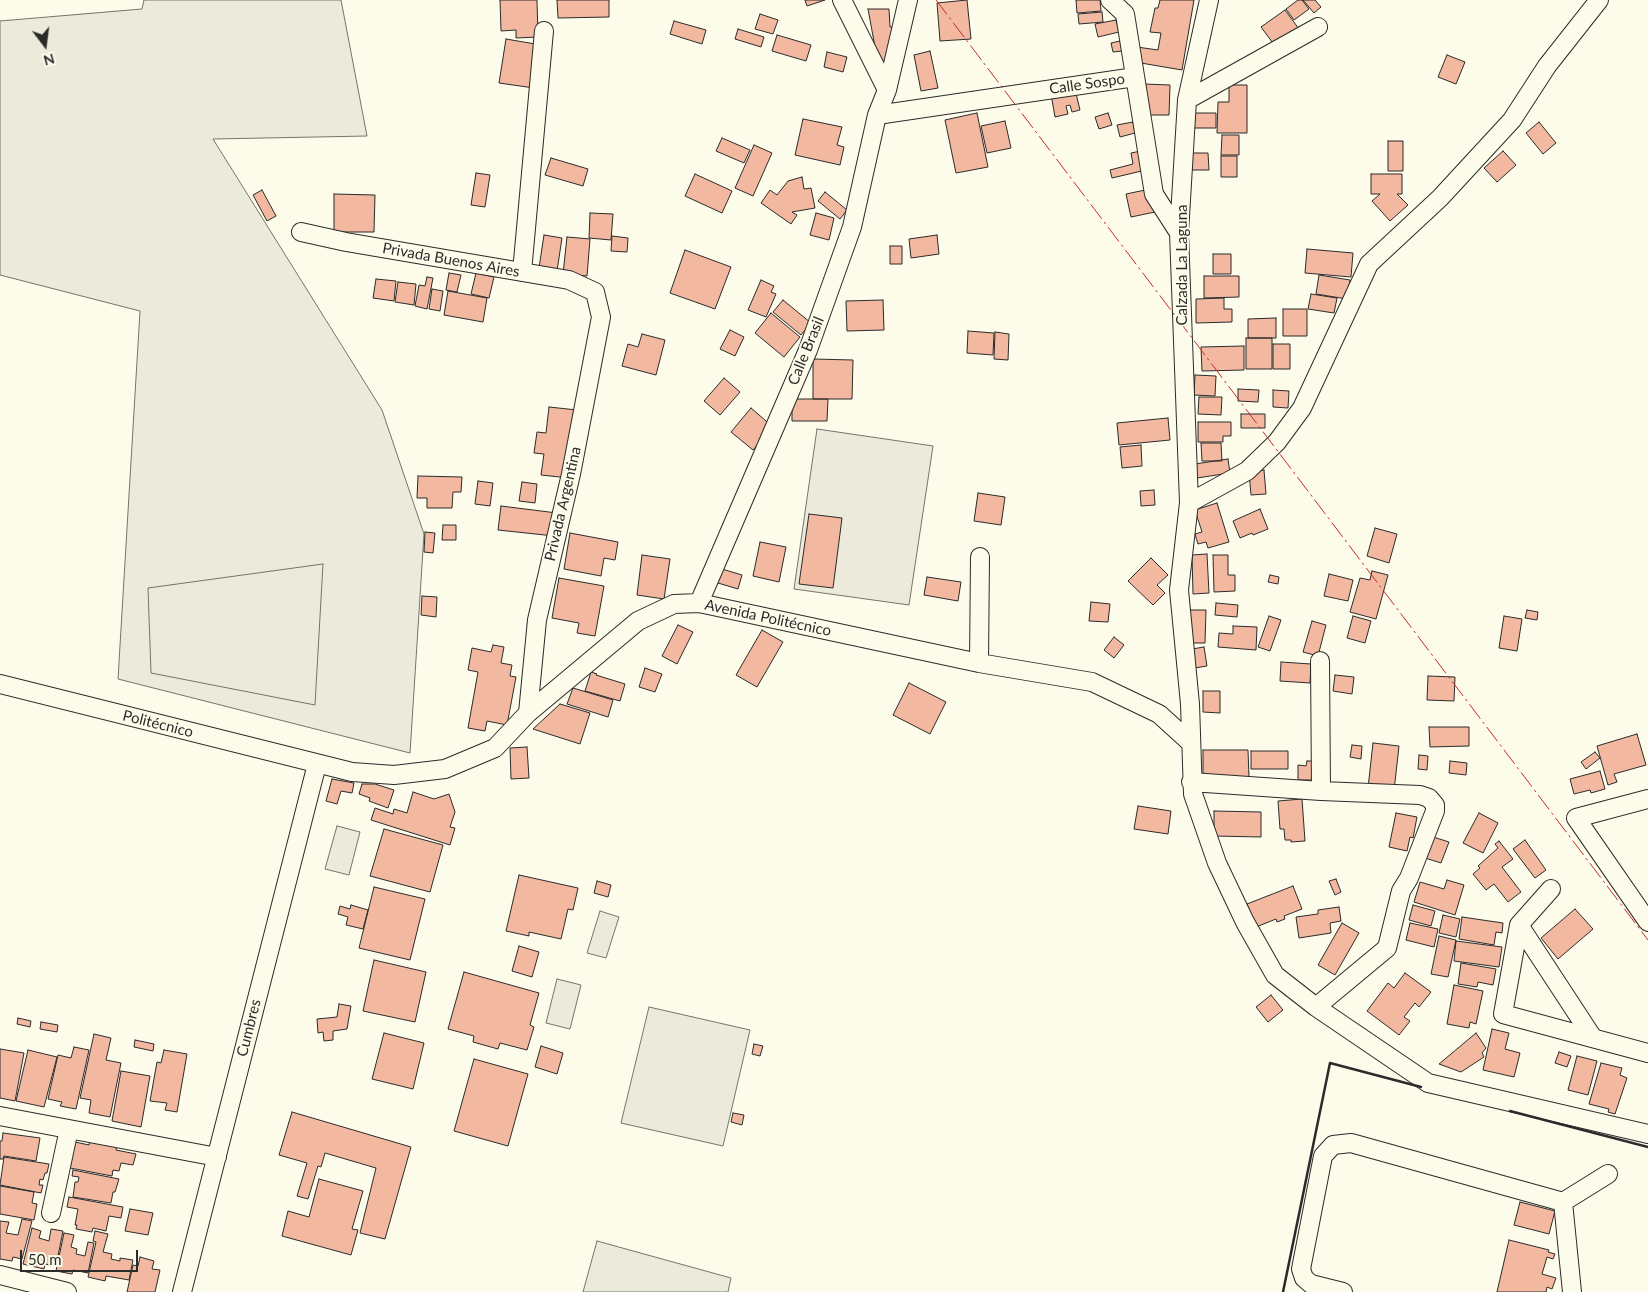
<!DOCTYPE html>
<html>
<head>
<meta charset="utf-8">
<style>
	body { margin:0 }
	#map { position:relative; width:1648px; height:1292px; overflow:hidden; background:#fdfbea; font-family:Lato,sans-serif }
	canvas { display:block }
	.north { position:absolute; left:20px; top:20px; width:50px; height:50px; -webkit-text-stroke:4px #fdfbea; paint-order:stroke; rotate:165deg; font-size:14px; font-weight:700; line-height:20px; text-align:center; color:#2b2b2b }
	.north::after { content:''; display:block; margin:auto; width:18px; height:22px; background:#2b2b2b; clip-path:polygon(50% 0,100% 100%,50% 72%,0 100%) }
	.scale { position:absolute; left:20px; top:1250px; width:118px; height:22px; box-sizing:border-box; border:2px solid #2b2b2b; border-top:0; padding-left:6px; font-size:15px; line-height:18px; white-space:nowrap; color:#2b2b2b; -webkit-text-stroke:4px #fdfbea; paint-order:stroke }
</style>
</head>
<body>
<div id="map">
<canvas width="1648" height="1292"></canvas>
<div class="north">N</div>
<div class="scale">50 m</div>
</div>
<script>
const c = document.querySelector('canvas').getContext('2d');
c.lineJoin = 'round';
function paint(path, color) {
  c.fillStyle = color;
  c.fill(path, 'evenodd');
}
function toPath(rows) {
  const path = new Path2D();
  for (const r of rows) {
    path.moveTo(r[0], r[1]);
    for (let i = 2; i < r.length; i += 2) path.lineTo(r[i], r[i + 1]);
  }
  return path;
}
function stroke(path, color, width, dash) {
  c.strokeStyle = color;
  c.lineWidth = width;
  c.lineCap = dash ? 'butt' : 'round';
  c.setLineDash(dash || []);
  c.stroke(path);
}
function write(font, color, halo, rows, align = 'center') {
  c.font = font + ' Lato,sans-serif';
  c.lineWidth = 4;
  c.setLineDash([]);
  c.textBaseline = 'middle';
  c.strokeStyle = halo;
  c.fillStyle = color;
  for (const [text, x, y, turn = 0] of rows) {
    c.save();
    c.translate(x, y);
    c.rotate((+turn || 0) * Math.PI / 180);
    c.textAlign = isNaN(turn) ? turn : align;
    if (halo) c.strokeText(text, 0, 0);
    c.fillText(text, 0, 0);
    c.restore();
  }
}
const green = toPath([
	[144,0,341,0,367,136,213,139,382,410,424,534,410,753,118,679,140,311,0,275,0,21,142,9,144,0],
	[817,429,933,446,909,605,794,589,817,429],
	[337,826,360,832,349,875,325,869,337,826],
	[600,911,619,917,606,958,587,953,600,911],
	[557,979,581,985,570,1029,546,1023,557,979],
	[649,1007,750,1030,723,1146,621,1123,649,1007],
	[597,1241,731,1278,728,1292,583,1292,597,1241]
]);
paint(green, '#ecebdb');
stroke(green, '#74746e', 1);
const parking = toPath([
	[323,564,315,705,151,673,148,588,323,564]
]);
paint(parking, '#eceadb');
stroke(parking, '#74746e', 1);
const building = toPath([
	[500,0,537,0,538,37,516,38,516,30,501,31,500,0],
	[557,0,609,0,609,17,558,18,557,0],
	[805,0,825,0,807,6,805,0],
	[967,0,971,39,940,41,937,3,967,0],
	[1076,0,1100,0,1101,11,1077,13,1076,0],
	[1160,0,1194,0,1182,70,1135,62,1137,47,1158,50,1161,33,1150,32,1155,8,1158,8,1160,0],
	[1298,0,1302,0,1309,9,1294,20,1286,9,1298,0],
	[1303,0,1315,0,1321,7,1314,13,1303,0],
	[868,9,889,9,890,27,898,27,891,62,878,63,868,9],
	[1285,10,1299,29,1275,46,1261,27,1285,10],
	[1102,12,1103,22,1079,24,1078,14,1102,12],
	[760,14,778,20,773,34,755,29,760,14],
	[1116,20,1119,32,1098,37,1095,24,1116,20],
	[674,21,706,30,702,44,670,34,674,21],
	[738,29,764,37,761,47,735,39,738,29],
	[777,35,811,45,806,61,772,51,777,35],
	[506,39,541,45,534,88,499,83,506,39],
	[1120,41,1122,51,1113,52,1111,43,1120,41],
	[930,51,938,88,921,91,914,55,930,51],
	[827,52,847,57,843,72,824,67,827,52],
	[1447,55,1465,62,1456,84,1438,77,1447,55],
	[1144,84,1170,85,1169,115,1147,115,1144,84],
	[1229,85,1247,85,1247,133,1217,133,1218,102,1229,102,1229,85],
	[1075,89,1080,110,1072,112,1070,105,1066,106,1068,114,1055,117,1051,94,1075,89],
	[977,113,988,167,956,173,945,120,977,113],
	[1108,113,1112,125,1099,129,1095,117,1108,113],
	[1195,113,1216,113,1216,128,1194,128,1195,113],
	[803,119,842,127,837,145,844,147,840,165,795,155,803,119],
	[1005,121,1011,148,987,153,981,126,1005,121],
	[1133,122,1135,133,1120,137,1117,125,1133,122],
	[1539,122,1556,143,1543,154,1526,133,1539,122],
	[1222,135,1239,135,1239,155,1221,155,1222,135],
	[722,138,750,150,744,163,716,151,722,138],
	[1388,141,1403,141,1403,171,1388,171,1388,141],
	[754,145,772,153,753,196,735,188,754,145],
	[1141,151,1146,170,1112,178,1110,170,1133,164,1131,153,1141,151],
	[1503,151,1516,165,1497,182,1484,168,1503,151],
	[1191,153,1208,153,1209,170,1191,170,1191,153],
	[1221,156,1237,156,1237,177,1221,177,1221,156],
	[551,158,588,169,583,186,545,175,551,158],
	[476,173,490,175,485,207,471,205,476,173],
	[695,174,732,191,722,213,685,196,695,174],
	[1371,174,1402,174,1402,194,1397,194,1408,205,1390,221,1372,201,1380,194,1371,194,1371,174],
	[802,177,804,189,811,188,815,208,792,212,797,215,791,224,761,203,770,190,777,195,788,181,802,177],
	[1150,189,1155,212,1131,217,1126,194,1150,189],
	[262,190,276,216,267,221,253,195,262,190],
	[825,192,847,210,840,219,818,201,825,192],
	[334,194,375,195,374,232,334,232,334,194],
	[590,213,613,214,611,240,589,238,590,213],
	[816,213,834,218,829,240,810,235,816,213],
	[544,235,562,238,557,271,539,268,544,235],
	[937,235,939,254,911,258,909,239,937,235],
	[612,236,628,238,627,252,611,251,612,236],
	[567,237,590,239,587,276,563,274,567,237],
	[890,246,902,246,902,264,890,264,890,246],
	[1307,249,1353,253,1351,277,1305,273,1307,249],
	[685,250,731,267,715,309,670,293,685,250],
	[1213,254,1231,254,1231,274,1213,274,1213,254],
	[449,273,461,275,457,292,446,290,449,273],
	[476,273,494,277,489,298,471,294,476,273],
	[1319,275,1350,280,1347,299,1316,294,1319,275],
	[1204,276,1239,276,1239,297,1204,298,1204,276],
	[427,277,433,278,427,309,415,306,419,285,425,286,427,277],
	[376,279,396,281,394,301,373,298,376,279],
	[761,280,774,286,771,292,776,294,766,317,748,310,761,280],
	[398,282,416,284,414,305,395,302,398,282],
	[432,289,443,291,440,311,429,309,432,289],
	[448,291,487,298,483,322,444,315,448,291],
	[1311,294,1337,298,1334,313,1308,309,1311,294],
	[1224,298,1224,309,1232,309,1232,322,1196,323,1196,299,1224,298],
	[783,300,811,323,801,335,773,312,783,300],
	[883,300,884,330,847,331,846,301,883,300],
	[1283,309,1307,309,1307,336,1283,336,1283,309],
	[771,313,800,337,784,357,755,333,771,313],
	[1276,318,1276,338,1248,338,1248,319,1276,318],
	[730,330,744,337,735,356,720,349,730,330],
	[968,331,994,333,993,355,967,353,968,331],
	[995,332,1009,334,1008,360,994,359,995,332],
	[642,334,665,340,656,375,622,366,628,344,638,347,642,334],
	[1246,338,1272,338,1272,369,1246,369,1246,338],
	[1273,344,1290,344,1290,369,1273,369,1273,344],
	[1244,346,1244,370,1202,371,1201,347,1244,346],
	[813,359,853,360,852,399,813,399,813,359],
	[1195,375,1216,376,1215,396,1194,395,1195,375],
	[724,378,740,392,720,415,704,401,724,378],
	[1238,389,1259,390,1258,402,1238,401,1238,389],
	[1273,390,1289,391,1288,408,1273,407,1273,390],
	[1199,397,1222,397,1221,415,1198,414,1199,397],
	[792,399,828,399,827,421,792,421,792,399],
	[549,407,577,410,569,478,541,475,544,454,534,453,537,432,546,433,549,407],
	[751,408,773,427,753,450,731,432,751,408],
	[1241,414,1265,414,1265,428,1241,428,1241,414],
	[1168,418,1170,440,1119,445,1117,423,1168,418],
	[1198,422,1231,422,1231,436,1223,436,1223,442,1198,442,1198,422],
	[1201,443,1221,443,1222,461,1202,461,1201,443],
	[1141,445,1142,466,1122,468,1120,447,1141,445],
	[1228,459,1230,473,1197,478,1195,464,1228,459],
	[1264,470,1266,494,1251,495,1249,472,1264,470],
	[418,476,462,477,461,492,453,492,452,508,427,508,427,498,417,498,418,476],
	[478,481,493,483,490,506,475,504,478,481],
	[522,482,537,484,535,503,519,501,522,482],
	[1154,490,1155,505,1141,506,1140,491,1154,490],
	[978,493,1005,497,1001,525,974,521,978,493],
	[1217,503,1229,542,1208,548,1206,542,1198,544,1195,534,1202,532,1195,510,1217,503],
	[501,506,557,513,554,536,498,530,501,506],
	[1260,509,1268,529,1253,535,1252,533,1240,538,1233,521,1260,509],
	[809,514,842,518,833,588,799,584,809,514],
	[443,525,456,525,456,540,442,540,443,525],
	[1375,528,1397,534,1389,563,1367,556,1375,528],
	[425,532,435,533,433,553,424,552,425,532],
	[570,533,618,542,615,560,604,558,601,576,564,569,570,533],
	[760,542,786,547,779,582,753,576,760,542],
	[1207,554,1209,593,1193,594,1192,555,1207,554],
	[642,555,670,559,664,599,637,595,642,555],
	[1213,555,1228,555,1228,575,1235,575,1235,591,1214,592,1213,555],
	[1151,558,1168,575,1157,585,1165,593,1153,605,1128,581,1151,558],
	[722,569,742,575,738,589,718,583,722,569],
	[1372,571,1388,575,1376,619,1350,612,1360,578,1370,580,1372,571],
	[1329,574,1353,580,1348,601,1324,596,1329,574],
	[1270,575,1279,577,1278,584,1268,582,1270,575],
	[927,577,961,582,958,601,924,595,927,577],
	[559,578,604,586,595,636,577,633,579,623,552,618,559,578],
	[422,596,437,597,436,617,421,615,422,596],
	[1091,602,1110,604,1108,622,1089,621,1091,602],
	[1216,603,1238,605,1237,617,1215,615,1216,603],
	[1189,610,1206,610,1205,643,1189,643,1189,610],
	[1527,610,1538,612,1537,620,1525,618,1527,610],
	[1269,616,1281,620,1270,651,1258,647,1269,616],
	[1353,616,1371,621,1365,643,1347,638,1353,616],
	[1504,616,1522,619,1517,651,1499,648,1504,616],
	[1312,621,1326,625,1318,656,1303,652,1312,621],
	[678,625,693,632,677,664,662,656,678,625],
	[1233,626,1257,627,1256,650,1218,647,1219,633,1233,634,1233,626],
	[762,630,783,642,757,687,736,675,762,630],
	[1114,637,1124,645,1114,658,1104,650,1114,637],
	[493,645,504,647,501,663,512,665,510,676,516,677,507,725,487,721,485,731,468,728,478,672,468,670,472,648,491,652,493,645],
	[1204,647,1207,666,1195,668,1192,649,1204,647],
	[1281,662,1311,664,1310,683,1280,681,1281,662],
	[645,668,662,674,655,692,639,687,645,668],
	[591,672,597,674,596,675,625,684,620,701,585,691,591,672],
	[1335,675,1354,677,1352,694,1333,691,1335,675],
	[1428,676,1455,677,1454,701,1427,700,1428,676],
	[909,683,946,702,930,734,893,715,909,683],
	[573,688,613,700,608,717,567,704,573,688],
	[1203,691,1220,691,1220,713,1203,712,1203,691],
	[560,704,590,713,580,744,533,729,560,704],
	[1429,727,1469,727,1469,746,1430,747,1429,727],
	[1637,734,1646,765,1614,774,1617,782,1608,785,1597,746,1637,734],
	[1373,743,1399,746,1394,791,1368,788,1373,743],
	[1352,745,1362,746,1361,759,1350,757,1352,745],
	[527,747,529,778,511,779,510,748,527,747],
	[1203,750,1248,750,1249,777,1203,778,1203,750],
	[1251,751,1288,751,1288,769,1251,769,1251,751],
	[1595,752,1600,758,1586,769,1581,762,1595,752],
	[1419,755,1428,756,1427,770,1418,769,1419,755],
	[1307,761,1315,761,1315,780,1298,780,1298,765,1306,766,1307,761],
	[1450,761,1467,763,1466,775,1449,773,1450,761],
	[1600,771,1605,789,1591,793,1590,790,1574,794,1570,779,1600,771],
	[332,779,354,783,352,793,341,791,337,804,326,801,332,779],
	[362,784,375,784,394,790,388,808,369,801,370,798,359,794,362,784],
	[413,792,434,799,449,794,455,812,450,827,455,828,450,845,371,820,375,808,393,814,394,809,407,813,413,792],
	[1302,799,1305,841,1291,842,1291,840,1285,840,1284,829,1280,829,1278,801,1302,799],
	[1138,806,1171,811,1168,834,1134,829,1138,806],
	[1214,811,1261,812,1261,837,1214,836,1214,811],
	[1396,813,1417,817,1413,838,1410,837,1407,851,1389,847,1396,813],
	[1479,813,1498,823,1483,853,1463,843,1479,813],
	[384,829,443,845,430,892,370,876,384,829],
	[1430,836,1449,842,1441,863,1422,857,1430,836],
	[1525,840,1546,870,1535,878,1513,849,1525,840],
	[1499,841,1513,859,1502,867,1521,892,1508,902,1494,884,1486,890,1473,874,1480,868,1478,866,1498,848,1495,844,1499,841],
	[519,875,578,888,573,910,568,909,561,939,529,932,529,936,506,931,519,875],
	[1336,879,1341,892,1335,895,1329,881,1336,879],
	[1447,880,1464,885,1455,915,1414,902,1420,882,1444,889,1447,880],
	[597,881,611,885,608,897,594,893,597,881],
	[1293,886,1302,909,1284,916,1285,919,1277,922,1276,919,1256,927,1247,904,1293,886],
	[374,887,425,899,410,960,359,948,374,887],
	[351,905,368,910,363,929,346,925,348,917,338,914,340,906,350,909,351,905],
	[1413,905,1435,911,1431,926,1409,920,1413,905],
	[1339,907,1341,921,1330,923,1331,933,1299,938,1296,917,1318,914,1318,910,1339,907],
	[1575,909,1593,929,1558,959,1541,938,1575,909],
	[1443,915,1460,919,1456,937,1439,933,1443,915],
	[1462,917,1503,923,1502,933,1496,932,1494,945,1459,939,1462,917],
	[1342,923,1359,933,1335,975,1318,965,1342,923],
	[1410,923,1438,929,1434,947,1406,940,1410,923],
	[1439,936,1456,940,1448,977,1431,974,1439,936],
	[1456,941,1502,947,1499,967,1454,961,1456,941],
	[519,946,539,952,532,977,512,971,519,946],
	[374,960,426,972,415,1022,363,1011,374,960],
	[1461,963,1496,969,1493,985,1478,982,1477,987,1458,984,1461,963],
	[464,972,539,993,530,1025,534,1027,527,1050,500,1043,498,1049,473,1042,474,1036,448,1029,464,972],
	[1405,973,1431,992,1419,1007,1415,1003,1404,1017,1410,1021,1399,1035,1367,1011,1388,983,1394,988,1405,973],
	[1454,985,1483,991,1476,1024,1470,1022,1469,1028,1447,1024,1454,985],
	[1271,995,1283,1010,1268,1022,1256,1007,1271,995],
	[339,1004,351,1006,347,1029,333,1031,333,1040,324,1041,323,1032,318,1033,317,1019,337,1017,339,1004],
	[18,1018,31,1021,30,1027,17,1024,18,1018],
	[41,1022,58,1025,57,1032,40,1029,41,1022],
	[1492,1029,1509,1033,1505,1049,1520,1053,1514,1077,1483,1070,1492,1029],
	[384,1033,424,1043,413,1089,372,1079,384,1033],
	[1476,1033,1486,1048,1482,1053,1484,1057,1461,1072,1439,1064,1476,1033],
	[94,1034,111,1038,106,1060,121,1063,110,1117,89,1113,91,1100,80,1098,94,1034],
	[135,1040,154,1044,153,1051,134,1047,135,1040],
	[754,1044,763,1046,760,1056,752,1054,754,1044],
	[541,1046,563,1053,557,1074,535,1067,541,1046],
	[74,1047,89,1050,76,1109,60,1106,62,1102,48,1099,58,1055,71,1058,74,1047],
	[0,1049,24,1053,15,1101,0,1098,0,1049],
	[28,1050,57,1057,44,1107,16,1101,28,1050],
	[164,1050,187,1054,177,1112,165,1110,167,1103,150,1101,157,1062,161,1063,164,1050],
	[1559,1052,1571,1056,1567,1067,1555,1063,1559,1052],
	[1577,1056,1597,1061,1588,1095,1568,1090,1577,1056],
	[474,1059,528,1074,508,1146,454,1131,474,1059],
	[1601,1063,1622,1068,1620,1075,1627,1078,1615,1114,1608,1112,1609,1109,1589,1104,1601,1063],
	[121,1071,150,1076,141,1127,112,1121,121,1071],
	[292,1112,411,1147,385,1239,360,1233,376,1168,325,1153,321,1167,318,1166,308,1199,297,1196,307,1163,279,1155,292,1112],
	[733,1113,744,1115,742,1125,731,1122,733,1113],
	[3,1133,40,1138,36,1161,4,1156,3,1159,0,1159,0,1141,2,1141,3,1133],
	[90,1140,117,1145,116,1150,136,1154,133,1165,121,1163,119,1171,113,1170,112,1176,70,1168,75,1142,89,1145,90,1140],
	[4,1157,49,1164,47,1173,45,1173,43,1180,40,1179,39,1185,43,1185,41,1193,0,1185,4,1157],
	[73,1170,119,1179,115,1192,113,1192,111,1203,73,1197,75,1182,78,1182,79,1177,72,1176,73,1170],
	[319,1179,363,1191,352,1229,358,1230,351,1255,282,1236,288,1211,309,1217,319,1179],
	[0,1186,34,1192,32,1203,37,1204,34,1220,0,1214,0,1186],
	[69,1197,123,1207,121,1218,109,1216,106,1231,93,1228,92,1232,76,1229,77,1225,75,1225,78,1209,67,1207,69,1197],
	[1520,1202,1555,1211,1549,1234,1514,1225,1520,1202],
	[130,1209,153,1213,148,1235,125,1231,130,1209],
	[22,1219,32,1221,22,1259,13,1257,12,1261,0,1259,0,1221,9,1222,6,1233,18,1235,22,1219],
	[32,1228,41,1231,39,1238,49,1241,51,1229,63,1231,56,1266,45,1264,44,1269,23,1264,32,1228],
	[95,1231,108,1234,103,1252,112,1254,111,1259,120,1261,120,1258,133,1260,129,1280,106,1276,105,1281,88,1277,96,1242,93,1241,95,1231],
	[64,1233,74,1235,71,1247,77,1249,76,1254,85,1256,88,1242,94,1243,88,1273,73,1270,72,1274,56,1271,64,1233],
	[1509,1240,1549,1250,1548,1252,1555,1254,1553,1259,1547,1257,1542,1274,1556,1278,1552,1289,1547,1287,1546,1292,1497,1292,1509,1240],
	[140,1257,154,1261,152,1269,160,1270,155,1292,127,1292,133,1265,138,1266,140,1257]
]);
paint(building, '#f2b8a0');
stroke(building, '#2b2b2b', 1);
const minor = toPath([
	[842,0,887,90],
	[1110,0,1125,14,1154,194,1179,233],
	[1209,0,1187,100,1179,233,1189,503,1179,590,1190,704,1193,794,1217,863,1245,922,1275,975,1316,1007,1428,1083,1648,1134],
	[1187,100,1318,27],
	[877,115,1135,77],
	[301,232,346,242,569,280,595,292,601,317,571,474,537,620,528,713],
	[522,272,544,31],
	[1189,503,1247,471,1277,442,1302,408,1369,264,1440,198,1512,120,1547,66,1599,0],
	[699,603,808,350,852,227,877,115,887,90,908,0],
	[1320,661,1321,791],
	[979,663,980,557],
	[0,684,352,772,394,775,445,769,495,748,528,713,638,621,674,604,699,603,979,663,1092,682,1159,714,1191,743],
	[1191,782,1321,791,1420,795,1429,798,1435,805,1435,811,1409,878,1401,891,1387,948,1316,1007],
	[1648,799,1576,818,1648,922],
	[1551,889,1519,925,1503,1014,1648,1053],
	[1519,925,1593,1038],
	[0,1116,217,1157],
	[1563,1202,1572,1292],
	[51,1213,69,1129],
	[0,1275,67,1292],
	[182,1292,317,764],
	[1343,1292,1311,1284,1304,1278,1301,1269,1323,1156,1333,1145,1351,1143,1563,1202,1608,1174]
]);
stroke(minor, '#2b2b2b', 20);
stroke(minor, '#fdfbea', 18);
stroke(toPath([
	[1510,1111,1648,1147],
	[1283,1292,1330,1063,1421,1087]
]), '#2b2b2b', 2.5);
stroke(toPath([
	[936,0,1648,940]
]), '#c62828', 1, [18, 4, 2.5, 4]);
write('15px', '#2b2b2b', '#fdfbea', [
	["Calle Sospo",1087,84,-8],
	["Privada Buenos Aires",451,260,10],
	["Calzada La Laguna",1182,265,-90],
	["Calle Brasil",806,351,-68],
	["Privada Argentina",563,504,-77],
	["Avenida Politécnico",768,618,12],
	["Politécnico",158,724,14],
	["Cumbres",249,1028,-76]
]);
</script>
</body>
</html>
